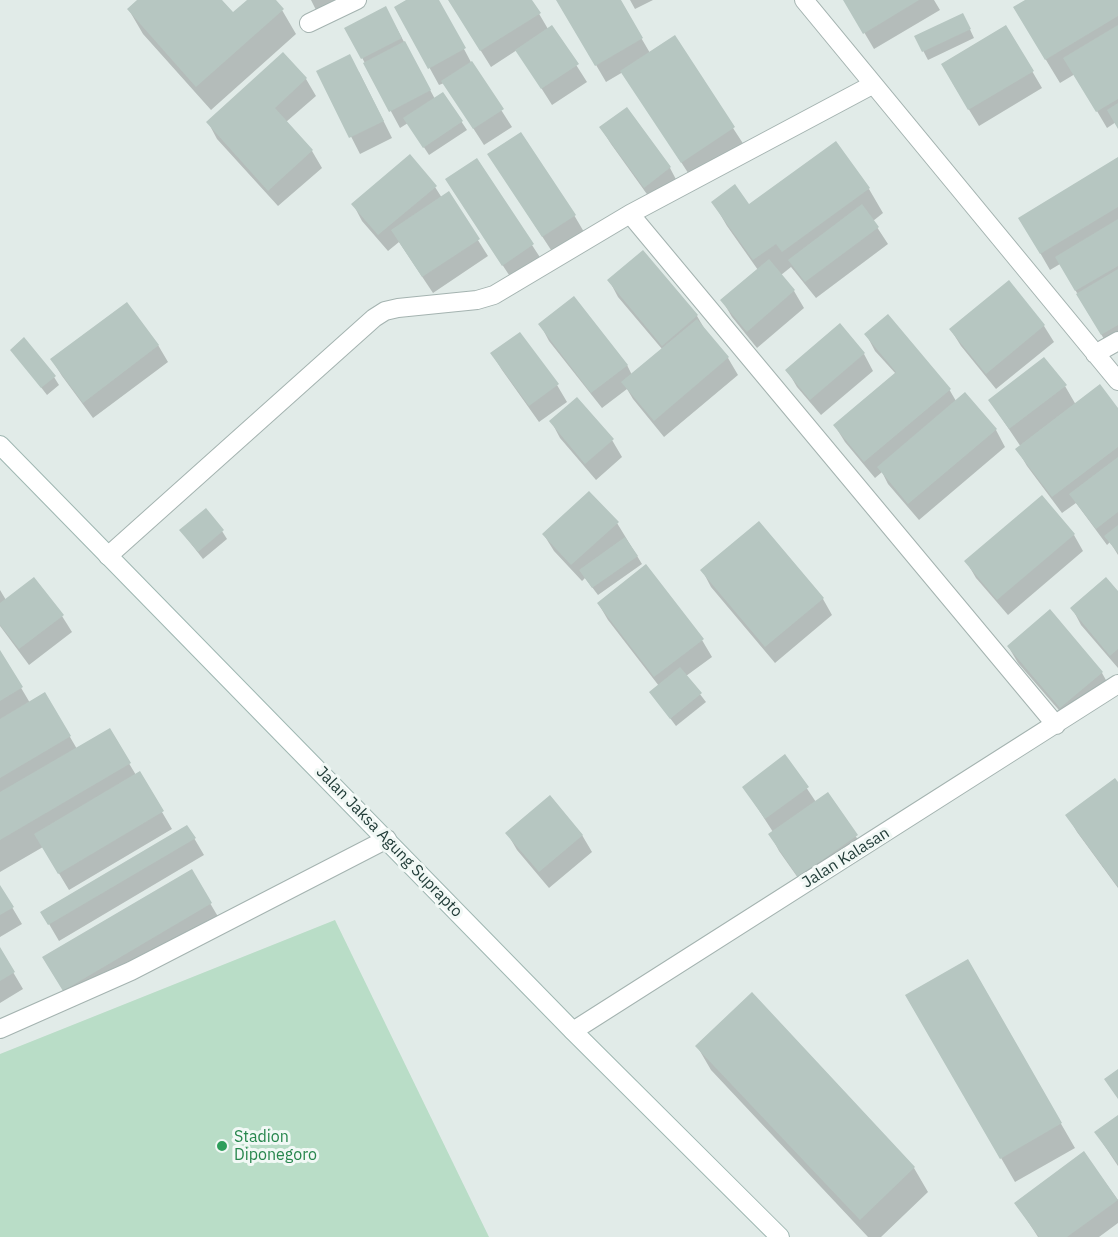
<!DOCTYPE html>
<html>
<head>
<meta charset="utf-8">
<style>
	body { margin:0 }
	canvas { display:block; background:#e1ebe8 }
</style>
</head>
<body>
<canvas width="1118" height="1237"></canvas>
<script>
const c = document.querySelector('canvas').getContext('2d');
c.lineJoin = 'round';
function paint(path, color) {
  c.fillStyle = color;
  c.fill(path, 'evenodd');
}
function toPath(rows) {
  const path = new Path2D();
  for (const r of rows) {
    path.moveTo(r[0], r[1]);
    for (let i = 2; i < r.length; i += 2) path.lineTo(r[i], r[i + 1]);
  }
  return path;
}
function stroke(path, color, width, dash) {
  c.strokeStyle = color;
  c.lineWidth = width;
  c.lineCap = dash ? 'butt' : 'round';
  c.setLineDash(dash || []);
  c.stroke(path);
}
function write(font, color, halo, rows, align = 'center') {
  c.font = font + ' "IBM Plex Sans",sans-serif';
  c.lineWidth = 6;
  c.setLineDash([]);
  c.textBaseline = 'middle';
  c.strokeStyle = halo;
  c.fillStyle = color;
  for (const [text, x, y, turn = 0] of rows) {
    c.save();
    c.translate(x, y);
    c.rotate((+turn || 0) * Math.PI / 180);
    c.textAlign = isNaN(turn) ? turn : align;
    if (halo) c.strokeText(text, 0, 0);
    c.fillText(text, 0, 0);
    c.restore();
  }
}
paint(toPath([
	[335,920,489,1237,0,1237,0,1054]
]), '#b9ddc7');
paint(toPath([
	[140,0,220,0,233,14,249,0,274,0,282,10,296,34,211,110,143,34,129,10],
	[311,0,354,0,358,10,323,24],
	[410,0,438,0,473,66,512,127,484,145,444,83,439,85,396,7],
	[449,0,531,0,548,29,552,27,587,82,552,105,517,50,491,67],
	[558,0,619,0,650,53,674,37,744,145,692,179,623,72,606,82],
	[630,0,653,0,635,9],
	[845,0,934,0,940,10,874,49],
	[1028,0,1118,0,1118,126,1116,122,1107,128,1075,74,1060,83,1029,32],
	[390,16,435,99,443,94,467,130,429,155,408,123,400,128,346,28],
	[967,23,974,38,928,60,916,37],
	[283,54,306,79,316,96,286,122,312,151,322,168,278,206,217,139,208,122],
	[1032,71,1042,88,979,126,952,82],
	[318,72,359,72,392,138,360,154],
	[626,109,670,168,679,185,654,204,611,144,601,128],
	[489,155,574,215,584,232,553,253],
	[1118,159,1118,347,1111,351,1060,264,1050,270,1020,218],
	[477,160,543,262,513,281,457,196],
	[435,187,442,198,448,193,488,256,433,293,399,242,388,251,362,221,353,204],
	[869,189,883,213,873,221,888,244,816,298,791,267,781,275,794,291,804,308,757,348,732,317,722,300,758,270,727,226,713,202,748,206],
	[643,252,697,316,707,333,728,358,738,375,664,437,633,399,627,389,602,408,549,341,540,324,627,365,632,375,662,349,618,297,609,280],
	[1044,326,1054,342,996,389,961,346,951,330],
	[520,334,557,385,567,402,539,422,502,370,492,354],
	[866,334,949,389,956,401,996,430,1005,447,919,520,888,484,882,472,875,478,845,442,835,426,896,374,875,351],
	[158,345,168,362,93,418,62,376,52,360],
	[12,350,54,377,59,385,47,395],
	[864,354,873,371,821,415,797,387,787,370],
	[1065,386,1076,405,1118,410,1118,555,1110,542,1107,545,1076,503,1062,513,1027,466,1017,449,1021,447,990,401],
	[551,421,612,440,622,457,596,480,560,438],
	[617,523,642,564,598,595,585,578,582,581,554,551,544,535],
	[181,531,222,531,227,539,203,559],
	[1074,535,1083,551,1008,615,976,578,966,561],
	[702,570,823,599,832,615,775,663,711,587],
	[0,590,6,600,62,616,72,632,29,665,0,626],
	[1118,593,1118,668,1081,625,1072,608],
	[598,603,702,640,712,657,686,676,706,702,676,726,651,693,659,686,608,620],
	[1008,646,1102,673,1111,689,1071,724,1018,663],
	[0,652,30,703,45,694,77,749,109,730,136,775,139,773,172,829,69,890,43,847,0,872],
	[785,756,816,802,828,794,866,852,808,892,779,851,770,834,773,832,744,787],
	[1118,784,1118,888,1077,832,1067,815],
	[507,833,582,835,592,852,549,888,517,850],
	[194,838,204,855,59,941,42,912],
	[191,871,220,920,74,1007,45,958],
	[0,887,22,924,0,937],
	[0,950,23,989,0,1003],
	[967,961,1075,1148,1015,1182,907,996],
	[697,1046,914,1168,928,1192,881,1237,868,1237,711,1070],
	[1118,1117,1118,1166,1096,1133],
	[1084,1153,1118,1200,1118,1223,1099,1237,1038,1237,1016,1203]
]), '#0003');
paint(toPath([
	[137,0,222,0,233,12,247,0,276,0,284,9,196,87,127,9],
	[406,0,439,0,466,48,428,69,394,7],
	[448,0,532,0,541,13,480,51],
	[556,0,621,0,643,38,595,66],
	[843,0,919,0,863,34],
	[1025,0,1118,0,1118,16,1045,60,1013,7],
	[386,6,402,38,361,59,344,28],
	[963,13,971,29,922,52,914,36],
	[552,25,579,64,541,89,515,50],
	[1006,25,1034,71,968,110,941,64],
	[1118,25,1118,99,1096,112,1063,58],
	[675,35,735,127,681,163,620,71],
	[405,41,431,90,389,112,363,63],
	[283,52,307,78,275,108,313,150,268,191,206,122],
	[350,54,384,121,349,138,316,71],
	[472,61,504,109,473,129,441,81],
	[443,92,463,121,423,148,403,118],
	[1118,103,1118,129,1107,110],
	[627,107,671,167,644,188,599,127],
	[521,132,576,215,542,237,487,154],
	[836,141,870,188,782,252,776,244,753,260,711,202,735,184,749,204],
	[410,154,437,186,378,235,351,204],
	[1118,157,1118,207,1040,254,1018,218],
	[477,158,534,244,502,266,445,179],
	[449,191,480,239,422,277,391,230],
	[862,204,879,227,805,282,788,260],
	[1118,219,1118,266,1075,291,1055,257],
	[643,250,698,315,662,346,607,280],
	[769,259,795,290,747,332,720,300],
	[1118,269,1118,325,1101,335,1076,294],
	[1009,280,1045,325,986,374,949,329],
	[574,296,628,365,591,393,538,324],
	[127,302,159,345,83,403,50,359],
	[888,314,951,389,864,462,833,425,896,372,864,334],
	[697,319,729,357,654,421,621,382],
	[840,323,865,353,810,400,785,370],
	[520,332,559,384,529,406,490,353],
	[24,337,56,376,41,388,10,350],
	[1044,357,1067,385,1009,429,988,400],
	[1100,384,1118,408,1118,447,1052,497,1015,449],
	[965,392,997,429,908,504,877,467],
	[577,397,614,439,585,464,549,421],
	[1118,457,1118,512,1096,529,1069,494],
	[589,491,619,522,571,565,542,534],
	[1042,495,1075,534,997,600,964,561],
	[206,508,224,530,198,552,179,530],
	[759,521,824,598,765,647,700,570],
	[1118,525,1118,553,1104,536],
	[625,537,638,556,592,588,579,570],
	[646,564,704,639,654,677,597,603],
	[34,577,64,615,19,649,0,625,0,603],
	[1106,577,1118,591,1118,649,1110,656,1070,608],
	[1050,609,1103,672,1060,708,1007,646],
	[0,650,23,687,0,701],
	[680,667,702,693,670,719,649,692],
	[45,692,71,736,0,778,0,719],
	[110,728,131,763,0,840,0,792],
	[785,754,809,787,765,819,742,787],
	[140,771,164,811,58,874,34,834],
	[1115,778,1118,782,1118,887,1065,815],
	[828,792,858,835,798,877,768,834],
	[550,795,583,835,539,872,505,833],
	[187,825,196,838,48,925,40,912],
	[192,869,212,903,63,991,42,957],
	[0,885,14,907,0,915],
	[0,947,15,972,0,981],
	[968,959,1062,1123,1000,1159,905,995],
	[752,992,915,1167,860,1220,695,1046],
	[1118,1069,1118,1099,1104,1079],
	[1118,1115,1118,1164,1094,1132],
	[1084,1151,1118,1200,1067,1237,1039,1237,1014,1203]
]), '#b6c6c1');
const minor = toPath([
	[804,0,1118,381],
	[309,23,357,0],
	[630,214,1056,725],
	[1095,354,1118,341],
	[108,556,374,318,385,311,398,308,477,300,494,295,630,214,872,85],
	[0,1029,131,971,387,839],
	[573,1031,1118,684]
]);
const secondary = toPath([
	[0,445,573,1031,780,1237]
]);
stroke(minor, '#a4b3b0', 20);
stroke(secondary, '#9fb7b2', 20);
stroke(minor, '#fff', 18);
stroke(secondary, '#fff', 18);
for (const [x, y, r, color] of [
	[222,1146,6,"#2e9e5b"]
]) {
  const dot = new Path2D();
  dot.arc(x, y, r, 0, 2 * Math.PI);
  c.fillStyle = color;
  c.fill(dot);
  stroke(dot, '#f1f8f5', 2);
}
write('16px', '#213c38', '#f1f8f5', [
	["Jalan Jaksa Agung Suprapto",389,842,46],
	["Jalan Kalasan",846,858,-32]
]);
write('16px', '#27864d', '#f1f8f5', [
	["Stadion",234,1137],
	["Diponegoro",234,1155]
], 'left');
</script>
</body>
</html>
